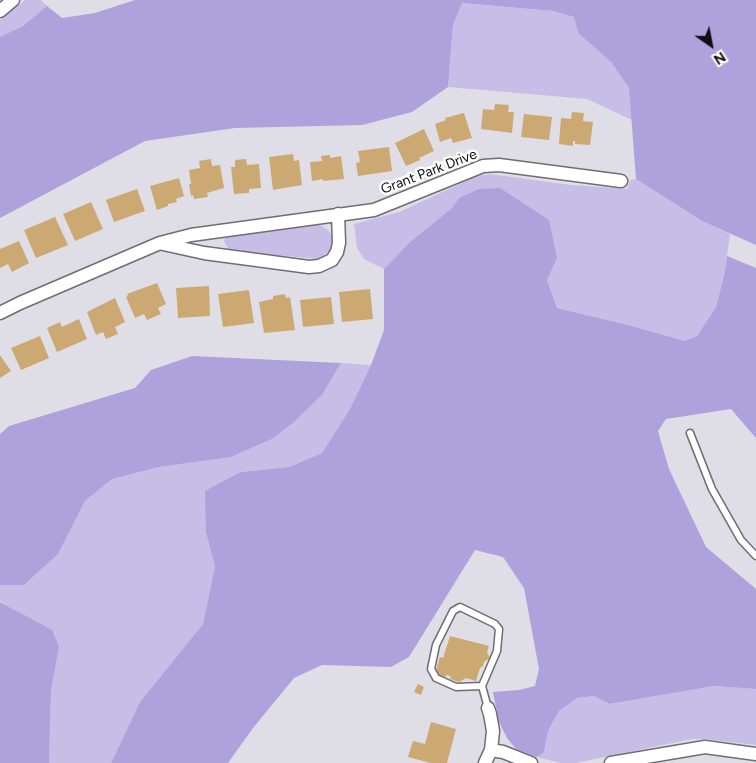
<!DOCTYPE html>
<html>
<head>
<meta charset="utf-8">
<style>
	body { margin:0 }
	#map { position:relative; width:756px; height:763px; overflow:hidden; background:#dfdee6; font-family:Figtree,sans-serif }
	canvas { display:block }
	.north { position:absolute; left:686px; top:20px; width:50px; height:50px; -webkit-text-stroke:4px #fff; paint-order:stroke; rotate:147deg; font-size:14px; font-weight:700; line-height:20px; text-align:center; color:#0e0d10 }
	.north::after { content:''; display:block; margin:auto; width:18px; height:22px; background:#0e0d10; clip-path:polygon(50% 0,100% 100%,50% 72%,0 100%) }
</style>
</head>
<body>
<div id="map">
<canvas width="756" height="763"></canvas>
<div class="north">N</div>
</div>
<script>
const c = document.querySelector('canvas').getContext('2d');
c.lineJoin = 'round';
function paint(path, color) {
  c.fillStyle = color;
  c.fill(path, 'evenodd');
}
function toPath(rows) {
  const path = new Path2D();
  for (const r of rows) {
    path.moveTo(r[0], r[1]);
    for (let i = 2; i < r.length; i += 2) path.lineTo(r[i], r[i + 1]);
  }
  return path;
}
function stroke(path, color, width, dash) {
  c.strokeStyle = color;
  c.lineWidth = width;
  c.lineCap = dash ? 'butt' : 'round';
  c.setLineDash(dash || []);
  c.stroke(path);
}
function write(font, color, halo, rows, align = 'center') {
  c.font = font + ' Figtree,sans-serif';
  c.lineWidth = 5;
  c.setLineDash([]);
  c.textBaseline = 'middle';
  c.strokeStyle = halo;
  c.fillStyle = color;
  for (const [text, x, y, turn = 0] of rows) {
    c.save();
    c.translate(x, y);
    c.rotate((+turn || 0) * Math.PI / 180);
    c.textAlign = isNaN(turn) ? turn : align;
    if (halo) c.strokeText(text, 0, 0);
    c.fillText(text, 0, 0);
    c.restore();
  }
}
paint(toPath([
	[25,0,41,0,47,6,23,26,0,37,0,20],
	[461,3,553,11,574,17,578,33,611,62,629,88,632,120,587,99,448,87,453,25],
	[490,174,571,185,627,189,630,180,636,179,702,221,730,234,725,271,716,307,697,336,685,341,628,325,557,308,547,280,557,258,459,198,452,208,410,242,384,269,364,259,357,248,354,224,399,212,477,176],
	[316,223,327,229,332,235,331,249,320,259,264,254,229,249,224,242,225,238,228,236],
	[341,363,371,365,350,409,322,453,289,467,241,472,206,533,215,566,203,624,140,702,111,763,49,763,51,691,59,647,24,616,0,601,0,585,24,585,58,554,85,501,112,479,159,467,231,457,272,439,294,422,322,395],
	[714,686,756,689,756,745,705,739,692,739,576,763,560,763,537,757,544,752,548,731,559,711,577,698,594,696,611,704]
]), '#c7bde7');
paint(toPath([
	[135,0,756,0,756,245,702,221,636,179,629,88,611,62,578,33,574,17,553,11,462,3,453,25,448,87,412,112,362,125,235,128,145,141,0,218,0,37,23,26,47,6,62,18,95,13],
	[500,188,549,220,557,258,547,280,557,308,628,325,685,341,697,336,716,307,725,271,727,256,756,268,756,438,731,409,666,419,658,431,669,469,706,547,756,589,756,689,714,686,610,704,594,696,577,698,559,711,548,731,544,752,537,757,516,749,507,738,499,722,493,692,519,690,535,686,539,669,524,588,503,557,475,550,409,657,391,667,322,665,294,678,253,728,228,763,111,763,140,702,203,624,215,566,206,533,205,491,241,472,289,467,322,453,350,409,371,365,384,330,384,269,410,242,452,208,459,198,479,189],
	[192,356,341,363,322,395,294,422,272,439,231,457,159,467,112,479,85,501,58,554,24,585,0,585,0,434,9,426,135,388,151,370],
	[0,602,52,630,59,647,51,691,49,763,0,763]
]), '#afa1db');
paint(toPath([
	[495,104,509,105,508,112,514,112,512,133,481,129,483,109,494,110],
	[572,112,584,113,583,121,593,122,590,145,575,144,575,141,573,141,573,146,559,144,561,118,571,119],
	[464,113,472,138,453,143,451,138,440,142,435,124,446,120,445,118],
	[524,114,552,117,549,140,521,137],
	[424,129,434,151,419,158,420,160,406,166,395,143],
	[389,147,392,171,358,176,356,163,360,162,358,151],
	[293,154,294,161,299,160,302,185,273,190,269,157],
	[330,155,330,158,341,156,344,179,323,181,323,179,312,181,310,162,322,161,321,156],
	[211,159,212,166,220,165,224,188,207,193,208,197,194,199,193,195,191,196,189,184,191,184,189,170,200,168,199,161],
	[246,159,247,165,259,164,261,188,249,189,249,193,234,194,231,167,235,167,235,160],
	[179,178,184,196,176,199,177,202,168,204,168,206,157,210,150,186],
	[137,189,145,211,114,222,106,200],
	[91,202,103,229,75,241,63,214],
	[55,217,68,245,36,258,24,230],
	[19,241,29,263,12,272,8,264,0,268,0,249],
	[157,283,166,304,158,308,161,314,147,320,144,314,135,318,126,297,128,296,127,294],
	[209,286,210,316,178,318,176,288],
	[370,289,373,319,342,322,339,292],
	[249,290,254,323,223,327,218,294],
	[285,294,286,298,290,297,295,330,264,333,259,302,273,299,273,296],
	[331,297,334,324,303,327,300,300],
	[115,298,125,322,115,327,118,334,106,339,103,332,96,335,87,312],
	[79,319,87,339,57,352,47,328,60,322,62,327],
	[40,336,49,358,21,370,11,348],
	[0,355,11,371,0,378],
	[450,636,489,646,487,652,490,658,484,662,483,666,480,668,476,681,466,678,459,682,450,679,451,676,446,675,446,677,435,674,440,657,443,658],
	[418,684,424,687,421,695,414,692],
	[431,722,456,729,447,763,431,763,408,757,413,741,425,744]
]), '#cca972');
const service = toPath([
	[690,433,712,489,741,540,756,556],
	[482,686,456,687,436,678,431,669,436,645,453,611,460,607,495,624,499,629,497,651,482,686,488,708]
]);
const minor = toPath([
	[0,11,13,0],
	[163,244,204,253,309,267,319,266,332,260,337,252,339,243,338,214],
	[0,313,20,303,160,243,191,235,374,210,483,166,499,165,621,181],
	[491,750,503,752,531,763],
	[485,763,491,750,493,731,490,714,488,708],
	[611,763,705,747,756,754]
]);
stroke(service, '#6f6d74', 9);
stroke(minor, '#6f6d74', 15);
stroke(service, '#fff', 6);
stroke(minor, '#fff', 12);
write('14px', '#0e0d10', '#fff', [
	["Grant Park Drive",429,172,-21]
]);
</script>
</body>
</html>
